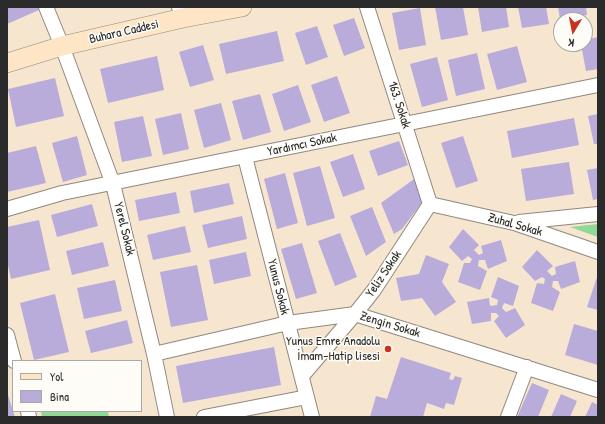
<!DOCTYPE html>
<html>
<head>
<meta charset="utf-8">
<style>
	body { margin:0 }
	#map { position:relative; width:605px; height:424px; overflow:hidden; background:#f6e6d0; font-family:"Patrick Hand",sans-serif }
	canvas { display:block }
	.frame { position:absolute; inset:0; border:8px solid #2b2b2b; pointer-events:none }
	.legend { position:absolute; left:12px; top:360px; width:130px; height:52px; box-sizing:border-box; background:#fdfcf7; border:1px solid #a9a8a5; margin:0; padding:5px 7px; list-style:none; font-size:12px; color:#2b2b2b }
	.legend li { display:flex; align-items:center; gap:8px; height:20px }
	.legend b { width:20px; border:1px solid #a9a8a5 }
	.north { position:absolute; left:553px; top:12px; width:40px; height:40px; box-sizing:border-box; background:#fdfcf7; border:1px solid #a9a8a5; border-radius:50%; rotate:190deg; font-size:11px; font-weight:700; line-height:16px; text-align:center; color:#2b2b2b }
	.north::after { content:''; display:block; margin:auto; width:14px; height:18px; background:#c8321e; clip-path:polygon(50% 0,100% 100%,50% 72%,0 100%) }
</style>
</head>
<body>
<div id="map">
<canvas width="605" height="424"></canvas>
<div class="frame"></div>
<ul class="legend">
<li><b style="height:5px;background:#fde5c5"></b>Yol</li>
<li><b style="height:11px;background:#b9abda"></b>Bina</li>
</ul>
<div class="north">K</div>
</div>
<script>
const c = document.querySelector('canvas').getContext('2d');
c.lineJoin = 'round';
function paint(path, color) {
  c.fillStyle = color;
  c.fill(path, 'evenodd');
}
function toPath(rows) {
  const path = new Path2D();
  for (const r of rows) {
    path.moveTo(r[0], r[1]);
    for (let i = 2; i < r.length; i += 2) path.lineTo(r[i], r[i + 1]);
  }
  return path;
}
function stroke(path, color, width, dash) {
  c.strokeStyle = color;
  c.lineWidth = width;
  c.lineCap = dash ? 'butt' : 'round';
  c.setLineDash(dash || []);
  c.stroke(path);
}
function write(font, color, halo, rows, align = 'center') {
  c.font = font + ' "Patrick Hand",sans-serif';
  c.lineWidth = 3;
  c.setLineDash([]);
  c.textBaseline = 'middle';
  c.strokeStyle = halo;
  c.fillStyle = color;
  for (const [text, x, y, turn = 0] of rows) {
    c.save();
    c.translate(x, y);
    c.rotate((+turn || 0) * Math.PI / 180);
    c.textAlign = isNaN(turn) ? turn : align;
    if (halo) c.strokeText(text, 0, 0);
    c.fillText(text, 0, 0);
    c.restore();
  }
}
paint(toPath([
	[598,224,598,237,570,227],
	[41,411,108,411,109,417,42,417]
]), '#8ed995');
paint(toPath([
	[7,7,38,7,39,10,7,24],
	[435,7,463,7,468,35,441,40],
	[478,7,506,7,509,27,482,32],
	[518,7,546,7,549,24,522,28],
	[558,7,586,7,587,15,560,19],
	[420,8,426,45,399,50,392,13],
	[354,18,365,48,344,56,333,25],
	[317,26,328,57,306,65,295,33],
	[277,31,284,61,226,74,219,44],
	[598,37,598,69,586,71,581,44,585,44,585,40],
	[203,45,214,80,190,87,179,52],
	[517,46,527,82,497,90,487,54],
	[477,53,485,89,456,96,448,60],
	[157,56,164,90,108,103,100,69],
	[437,57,448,100,422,107,410,64],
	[337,76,350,113,324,122,311,85],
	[55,78,64,116,16,127,8,89],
	[298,85,311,122,284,131,272,94],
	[260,94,271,132,243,140,232,101],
	[221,103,231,140,204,148,194,110],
	[181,113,189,149,163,155,155,119],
	[598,114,598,144,594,144,588,116],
	[143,116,152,156,122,162,114,122],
	[574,118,579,145,512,158,507,131],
	[77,136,87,175,63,182,52,143],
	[463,136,478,181,456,188,441,143],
	[399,141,408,165,378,176,369,151],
	[36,146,46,183,7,192,7,153],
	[353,154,365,189,343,197,330,162],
	[569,162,574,194,526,201,521,169],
	[320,166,335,218,307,226,293,173],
	[598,168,598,199,593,200,587,170],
	[285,173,298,223,277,229,264,179],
	[414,179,423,201,402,229,394,234,381,203],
	[229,183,234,204,194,213,190,191],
	[176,192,180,213,139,221,135,200],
	[92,204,98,226,57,237,51,215],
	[372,207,386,242,366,256,350,216],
	[242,216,247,239,208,248,202,225],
	[39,220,50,270,11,279,7,261,7,227],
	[185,226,191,252,153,260,147,235],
	[463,229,479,245,474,250,479,255,483,253,481,246,501,240,507,261,488,269,485,260,479,260,478,266,487,271,480,290,458,282,464,263,470,263,472,259,468,256,462,261,449,247],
	[340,233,357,277,335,286,318,241],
	[103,242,109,266,72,275,66,251],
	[302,243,317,293,296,299,281,249],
	[537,250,553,266,547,271,552,276,556,274,555,267,575,261,580,282,561,289,558,281,553,281,552,287,560,292,553,311,531,303,537,283,544,284,545,279,542,277,535,281,522,267],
	[246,252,251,276,214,284,209,260],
	[426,255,449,264,442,282,456,302,435,316,422,298,401,301,396,278,419,274],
	[197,265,208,320,171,327,160,272],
	[598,274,598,310,587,307],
	[498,277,519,286,513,306,504,303,502,308,506,312,515,308,525,325,506,338,494,321,499,316,496,313,491,313,491,321,472,324,467,302,489,298,490,306,497,305,498,300,491,297],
	[115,280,122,311,84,319,77,288],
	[55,294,69,352,34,360,20,303],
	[127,320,133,343,91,353,85,331],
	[574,324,598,331,598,365,565,355],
	[274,347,281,385,183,403,176,366],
	[401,357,451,373,449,379,453,380,455,376,462,378,454,405,446,403,444,409,427,403,423,417,370,417,376,396,387,399],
	[532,383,549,390,538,417,517,417],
	[7,392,15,417,7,417],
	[561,394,577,401,570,417,551,417],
	[592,402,598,405,598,417,585,417]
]), '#b9abda');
const minor = toPath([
	[46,7,62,46,113,184,154,354,167,417],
	[179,7,183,18],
	[367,7,430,204],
	[245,157,312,417],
	[430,204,514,223,598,252],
	[7,209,62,193,598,85],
	[519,222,598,214],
	[7,335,14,361],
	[154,354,288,323,355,314,598,390],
	[302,376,355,314,374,290,430,204],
	[28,411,29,417],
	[204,417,307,397],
	[508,417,527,367]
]);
const secondary = toPath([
	[7,63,62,46,183,18,242,7]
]);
stroke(minor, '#90887e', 16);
stroke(secondary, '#90887e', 20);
stroke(minor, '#fff', 14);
stroke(secondary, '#fde5c5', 19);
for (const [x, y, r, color] of [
	[388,349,4,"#c8321e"]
]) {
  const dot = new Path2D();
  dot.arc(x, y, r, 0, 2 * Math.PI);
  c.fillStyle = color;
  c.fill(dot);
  stroke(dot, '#fdfcf7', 1.5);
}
write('13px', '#2b2b2b', '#fdfcf7', [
	["Buhara Caddesi",124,32,-13],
	["163. Sokak",399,105,72],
	["Yardımcı Sokak",302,145,-12],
	["Zuhal Sokak",515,225,16],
	["Yerel Sokak",124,229,76],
	["Yeliz Sokak",384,274,-56],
	["Yunus Sokak",278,287,76],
	["Zengin Sokak",390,325,17]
]);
write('13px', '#2b2b2b', '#fdfcf7', [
	["Yunus Emre Anadolu",380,342],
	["İmam-Hatip lisesi",380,357]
], 'right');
</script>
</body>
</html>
